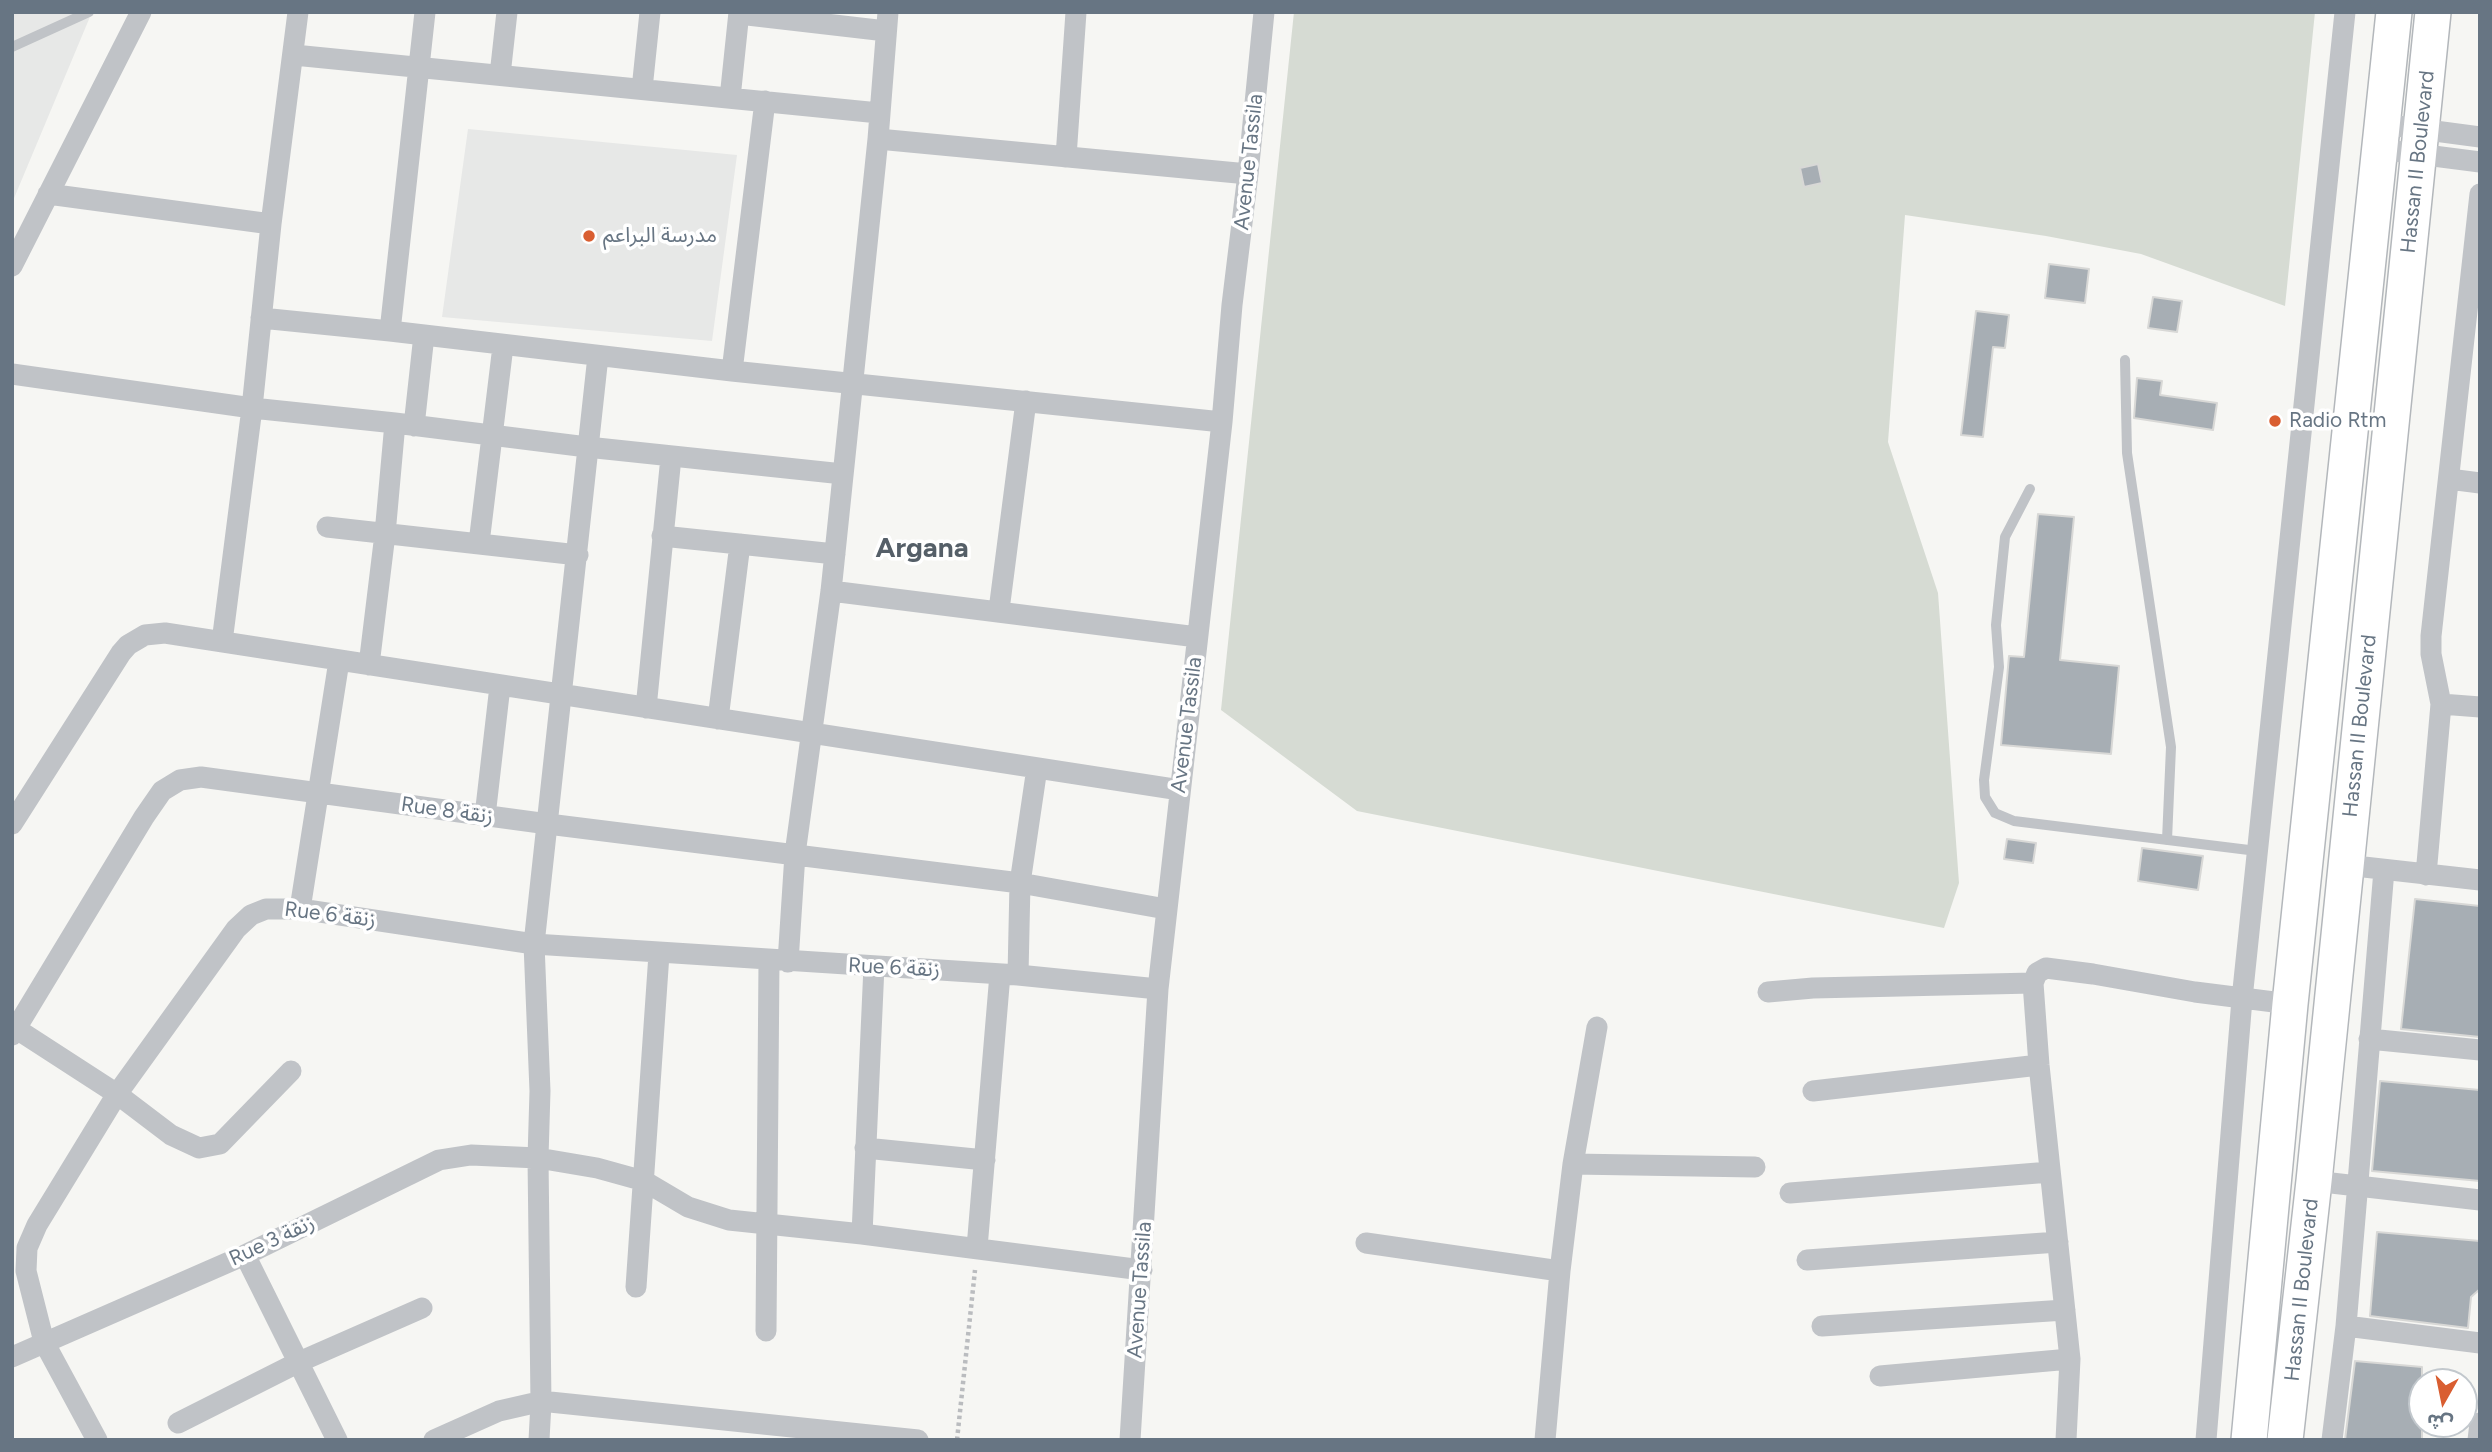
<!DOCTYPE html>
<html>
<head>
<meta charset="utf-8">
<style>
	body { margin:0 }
	#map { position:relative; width:2492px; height:1452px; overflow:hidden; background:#f6f6f3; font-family:Figtree,"Noto Sans Arabic",sans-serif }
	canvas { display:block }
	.frame { position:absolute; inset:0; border:14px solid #677583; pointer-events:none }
	.north { position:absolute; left:2408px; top:1368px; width:70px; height:70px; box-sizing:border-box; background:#fff; border:2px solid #c2c8cd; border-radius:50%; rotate:189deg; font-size:19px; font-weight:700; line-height:28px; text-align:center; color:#677583 }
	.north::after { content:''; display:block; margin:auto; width:24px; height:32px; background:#d95e31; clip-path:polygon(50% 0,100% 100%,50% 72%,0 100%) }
</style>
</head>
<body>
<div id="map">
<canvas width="2492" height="1452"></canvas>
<div class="frame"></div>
<div class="north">ش</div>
</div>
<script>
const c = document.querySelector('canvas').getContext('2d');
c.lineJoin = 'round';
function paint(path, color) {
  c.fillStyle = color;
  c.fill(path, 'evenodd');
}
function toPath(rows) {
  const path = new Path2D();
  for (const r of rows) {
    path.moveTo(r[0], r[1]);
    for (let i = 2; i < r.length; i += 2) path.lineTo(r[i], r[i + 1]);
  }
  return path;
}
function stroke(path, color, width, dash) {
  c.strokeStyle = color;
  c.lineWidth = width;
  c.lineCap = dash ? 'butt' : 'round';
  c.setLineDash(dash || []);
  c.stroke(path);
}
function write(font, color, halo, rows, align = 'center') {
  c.font = font + ' Figtree,"Noto Sans Arabic",sans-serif';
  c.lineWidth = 7;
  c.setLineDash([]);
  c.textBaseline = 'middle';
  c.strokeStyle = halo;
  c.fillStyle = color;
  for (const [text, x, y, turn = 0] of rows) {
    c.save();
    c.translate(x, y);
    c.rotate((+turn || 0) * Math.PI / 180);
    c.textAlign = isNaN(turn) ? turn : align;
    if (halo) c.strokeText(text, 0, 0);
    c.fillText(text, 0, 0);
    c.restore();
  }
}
paint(toPath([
	[12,12,92,12,12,203],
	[468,129,737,155,712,341,442,317]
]), '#e7e8e7');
paint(toPath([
	[1294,12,2315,12,2285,306,2141,254,2046,236,1905,215,1888,442,1938,593,1959,883,1944,928,1357,811,1221,710]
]), '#d6dbd3');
const building = toPath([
	[1818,164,1822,183,1804,187,1800,168,1818,164],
	[2049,264,2089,269,2085,303,2045,298,2049,264],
	[2153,297,2182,301,2177,332,2148,328,2153,297],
	[1976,311,2009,315,2005,348,1993,347,1983,437,1961,435,1976,311],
	[2137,378,2162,381,2160,395,2217,403,2213,430,2134,418,2137,378],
	[2038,514,2074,517,2060,660,2119,666,2111,754,2001,745,2009,656,2024,657,2038,514],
	[2007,839,2036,843,2033,863,2004,859,2007,839],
	[2142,848,2203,856,2198,890,2138,881,2142,848],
	[2415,899,2480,906,2480,1037,2401,1029,2415,899],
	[2380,1081,2480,1090,2480,1181,2372,1171,2380,1081],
	[2377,1232,2480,1241,2480,1289,2471,1297,2468,1328,2370,1316,2377,1232],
	[2355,1361,2422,1367,2422,1440,2345,1440,2355,1361]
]);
paint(building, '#a7aeb4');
stroke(building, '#d8d8d6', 2);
const primary = toPath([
	[2249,1440,2290,1004,2394,12],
	[2285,1440,2314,1181,2433,12]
]);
stroke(primary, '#b3b7bb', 38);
stroke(toPath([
	[957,1440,975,1270]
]), '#babcbf', 4.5, [3.5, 3.5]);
stroke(toPath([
	[12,47,89,12],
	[2125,360,2127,453,2171,747,2167,840],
	[2030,489,2005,537,1996,625,1999,667,1984,780,1985,797,1995,813,2014,821,2257,851]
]), '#c0c3c7', 10);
stroke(toPath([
	[739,14,886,31],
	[294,55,879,113],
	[500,75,507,12],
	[642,89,650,12],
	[730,98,739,12],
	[2382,124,2480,137],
	[878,139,1248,174],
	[2379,149,2480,162],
	[1066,157,1076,12],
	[48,194,271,224],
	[12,266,141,12],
	[261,318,390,331,732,371,1222,422],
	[390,331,425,12],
	[732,371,765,101],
	[12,374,252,408,395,423,587,447,843,474],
	[414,426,424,335],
	[2449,479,2480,483],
	[327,527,578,555],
	[662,536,835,554],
	[479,543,503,346],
	[831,591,1197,637],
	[999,610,1026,401],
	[222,642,252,408,271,224,298,12],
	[369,665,385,534,395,423],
	[2441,704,2480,707],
	[646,708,671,457],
	[718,719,740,544],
	[485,816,500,686],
	[12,824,121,653,128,645,145,635,165,633,1180,790],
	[2346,865,2480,880],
	[2426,875,2441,704,2431,654,2431,636,2480,194],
	[300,909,339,661],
	[788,962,795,854,831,591,878,139,888,12],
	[1018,975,1020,883,1037,768],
	[1768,992,1813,988,2033,983],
	[12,1026,117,1094,171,1135,199,1148,220,1144,291,1071],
	[12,1035,144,817,162,791,180,780,201,777,548,824,1020,883,1166,909],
	[2369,1039,2480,1050],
	[1813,1091,2039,1065],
	[865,1148,985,1160],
	[1573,1164,1755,1167],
	[2314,1181,2480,1200],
	[1790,1193,2050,1172],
	[862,1234,874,966],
	[1366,1243,1560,1271],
	[977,1248,1000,974],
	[245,1255,337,1440],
	[1807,1260,2058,1242],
	[636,1287,659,954],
	[1822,1326,2065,1310],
	[2346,1326,2480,1343],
	[766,1331,769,960],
	[12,1357,245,1255,439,1160,471,1155,538,1158,597,1168,644,1181,688,1207,729,1220,862,1234,1142,1270],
	[1880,1376,2070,1359,2039,1065,2033,983,2037,973,2046,968,2093,974,2195,992,2290,1004],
	[178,1423,299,1362,422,1308],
	[97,1440,44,1342,26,1271,27,1248,37,1225,117,1094,236,929,251,915,266,909,300,909,534,944,1018,975,1158,989],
	[434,1440,499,1411,534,1403,550,1402,918,1440],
	[539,1440,541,1403,538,1158,540,1091,534,944,598,356],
	[1130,1440,1158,989,1222,422,1232,305,1248,174,1264,12],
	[1545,1440,1560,1271,1573,1164,1597,1027],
	[2066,1440,2070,1359],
	[2206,1440,2242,999,2345,12],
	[2332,1440,2346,1326,2384,870],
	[2478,1440,2480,1423]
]), '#c0c3c7', 21);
stroke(primary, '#fff', 35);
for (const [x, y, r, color] of [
	[589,236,7,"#d95e31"],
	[2275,421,7,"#d95e31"]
]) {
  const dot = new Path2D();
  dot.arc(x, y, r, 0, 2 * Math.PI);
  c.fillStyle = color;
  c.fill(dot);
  stroke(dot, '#fff', 2.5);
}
write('21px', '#677583', '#fff', [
	["Avenue Tassila",1249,162,-84],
	["Hassan II Boulevard",2418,162,-84],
	["Avenue Tassila",1187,725,-83],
	["Hassan II Boulevard",2360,726,-84],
	["Rue 8 زنقة",447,811,8],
	["Rue 6 زنقة",330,915,7],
	["Rue 6 زنقة",894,968,3],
	["Rue 3 زنقة",272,1241,-25],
	["Avenue Tassila",1140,1290,-86],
	["Hassan II Boulevard",2302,1290,-84]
]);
write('21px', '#677583', '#fff', [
	["مدرسة البراعم",603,236],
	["Radio Rtm",2289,421]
], 'left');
write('bold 28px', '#555f68', '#fff', [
	["Argana",922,549]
]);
</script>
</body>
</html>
